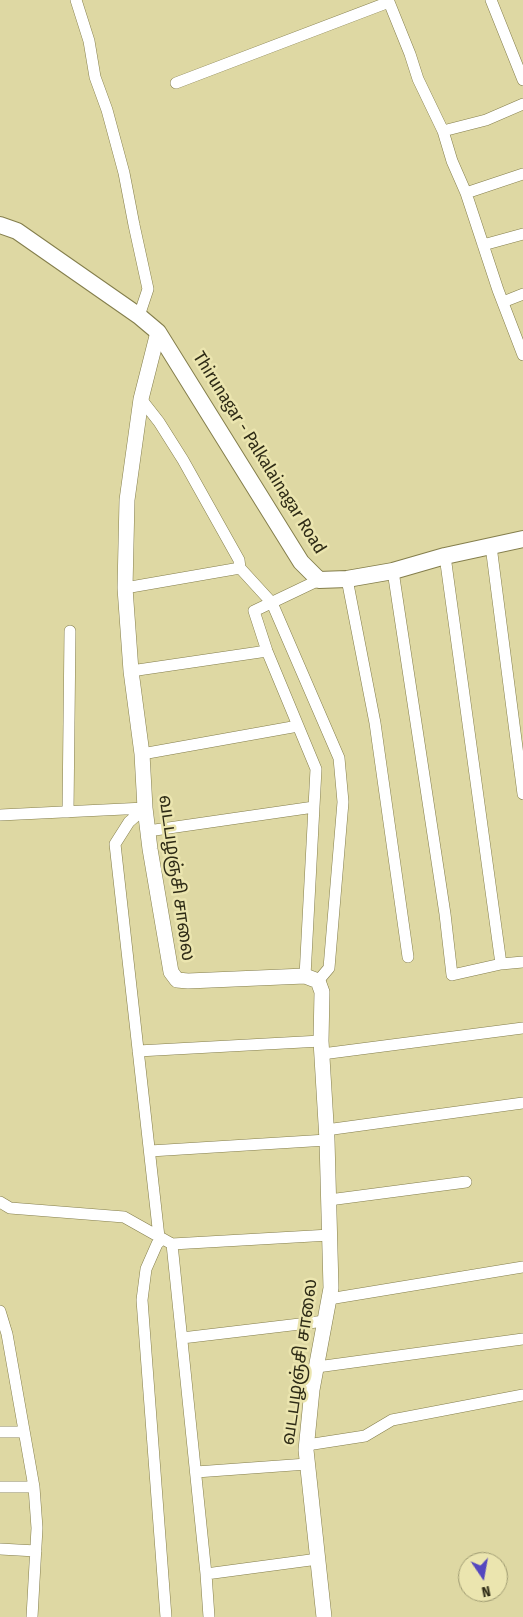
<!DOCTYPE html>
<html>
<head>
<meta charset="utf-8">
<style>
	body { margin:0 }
	#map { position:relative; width:523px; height:1617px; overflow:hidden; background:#ded8a3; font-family:"Fira Sans Condensed",sans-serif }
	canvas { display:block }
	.north { position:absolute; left:458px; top:1552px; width:50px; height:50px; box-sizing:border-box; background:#ebe5af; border:1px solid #9f9b72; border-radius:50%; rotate:168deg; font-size:14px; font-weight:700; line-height:20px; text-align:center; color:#2e2b16 }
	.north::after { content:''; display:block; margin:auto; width:18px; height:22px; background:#5447bf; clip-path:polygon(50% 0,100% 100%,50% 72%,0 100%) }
</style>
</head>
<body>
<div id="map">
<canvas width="523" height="1617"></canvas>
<div class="north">N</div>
</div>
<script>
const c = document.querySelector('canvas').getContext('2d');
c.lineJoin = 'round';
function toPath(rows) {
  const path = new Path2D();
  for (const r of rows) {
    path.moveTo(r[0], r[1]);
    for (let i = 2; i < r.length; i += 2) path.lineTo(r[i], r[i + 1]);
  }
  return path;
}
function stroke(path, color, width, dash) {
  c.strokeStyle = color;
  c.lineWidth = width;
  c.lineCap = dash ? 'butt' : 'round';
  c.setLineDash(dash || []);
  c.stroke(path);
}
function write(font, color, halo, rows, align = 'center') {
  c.font = font + ' "Fira Sans Condensed","Noto Sans Tamil",sans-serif';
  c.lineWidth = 5;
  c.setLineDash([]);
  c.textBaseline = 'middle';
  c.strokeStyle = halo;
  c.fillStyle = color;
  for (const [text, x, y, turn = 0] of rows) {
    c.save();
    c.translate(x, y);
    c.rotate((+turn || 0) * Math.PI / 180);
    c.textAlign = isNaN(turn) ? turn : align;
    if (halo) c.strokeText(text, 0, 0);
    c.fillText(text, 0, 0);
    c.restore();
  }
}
const minor = toPath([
	[76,0,89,41,95,77,107,110,124,173,134,225,148,289,139,316],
	[491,0,523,80],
	[176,83,389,2,410,54,418,79,443,131,452,161,466,193,498,290,523,355],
	[443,131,486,120,523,104],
	[466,193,523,174],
	[483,245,523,234],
	[503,302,523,294],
	[141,399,159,422,183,460,239,560,240,568,272,603,339,758,343,802,329,968,318,981],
	[491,546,523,794],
	[445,556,501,964,523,962],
	[393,571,445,914,452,975,501,964],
	[347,579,375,723,408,957],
	[125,588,240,568],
	[131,671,267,651],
	[142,754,298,726],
	[145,808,129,822,115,844,159,1237],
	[68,812,70,631],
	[0,815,145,808],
	[148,831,314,807],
	[305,976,316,769,267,651,254,611,319,580],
	[138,1051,321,1041],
	[322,1054,523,1028],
	[326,1130,523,1103],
	[150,1151,327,1140],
	[329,1200,466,1182],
	[0,1202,10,1208,124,1217,172,1244,330,1235],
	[162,1239,157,1244,146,1269,142,1300,166,1617],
	[172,1244,206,1574,209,1617],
	[329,1299,523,1267],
	[0,1311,7,1334,34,1487,37,1528,32,1617],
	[182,1338,325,1321],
	[317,1367,523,1339],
	[0,1432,24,1432],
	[307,1445,365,1436,392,1420,523,1395],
	[196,1472,307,1464],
	[0,1487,34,1487],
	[0,1549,36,1551],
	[206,1574,318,1559]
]);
const tertiary = toPath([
	[158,332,141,399,127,500,125,588,131,671,142,754,145,808,150,849,171,972,177,980,188,981,305,976,318,981,322,992,321,1041,327,1140,331,1288,312,1390,306,1450,324,1617]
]);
const secondary = toPath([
	[0,225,17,231,139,316,158,332,301,562,319,580,347,579,393,571,445,556,523,539]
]);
stroke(minor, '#847e4c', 12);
stroke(tertiary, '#847e4c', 16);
stroke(secondary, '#847e4c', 18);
stroke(minor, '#fff', 11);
stroke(tertiary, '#fff', 15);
stroke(secondary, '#fff', 16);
write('18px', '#2e2b16', '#ebe5af', [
	["Thirunagar - Palkalainagar Road",259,453,58],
	["வடபழஞ்சி சாலை",176,878,82],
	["வடபழஞ்சி சாலை",300,1362,-82]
]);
</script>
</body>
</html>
